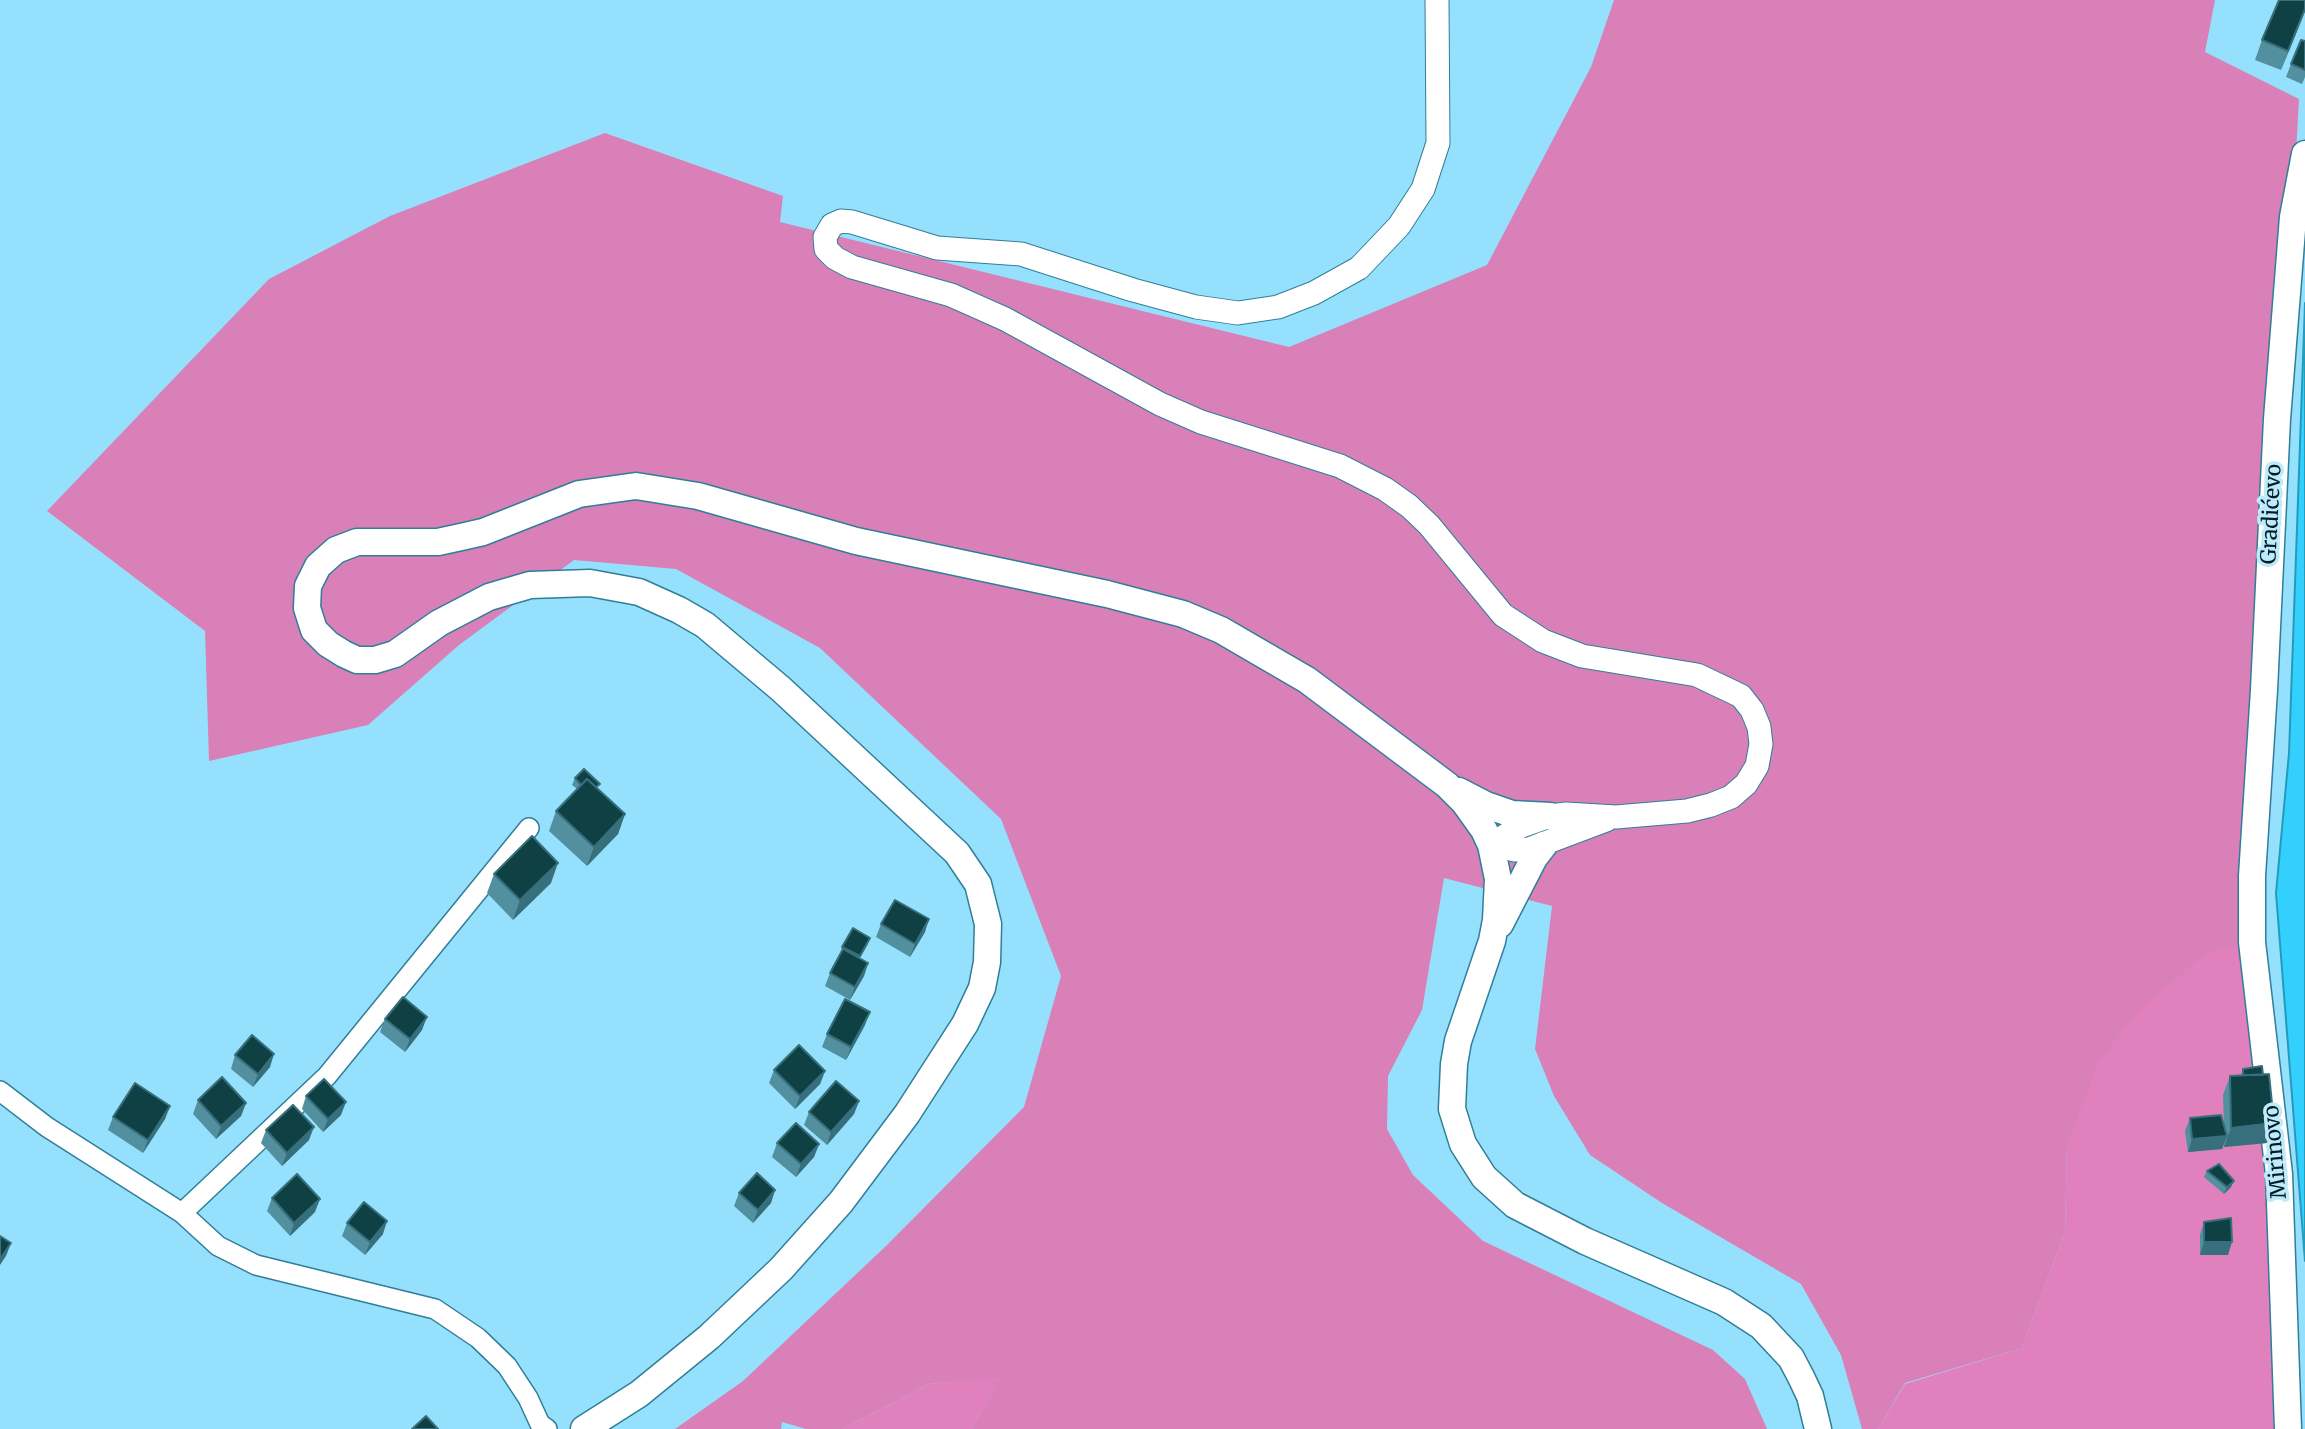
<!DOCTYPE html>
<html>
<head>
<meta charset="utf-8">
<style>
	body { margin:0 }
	canvas { display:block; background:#95e1fd }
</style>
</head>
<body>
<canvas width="2305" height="1429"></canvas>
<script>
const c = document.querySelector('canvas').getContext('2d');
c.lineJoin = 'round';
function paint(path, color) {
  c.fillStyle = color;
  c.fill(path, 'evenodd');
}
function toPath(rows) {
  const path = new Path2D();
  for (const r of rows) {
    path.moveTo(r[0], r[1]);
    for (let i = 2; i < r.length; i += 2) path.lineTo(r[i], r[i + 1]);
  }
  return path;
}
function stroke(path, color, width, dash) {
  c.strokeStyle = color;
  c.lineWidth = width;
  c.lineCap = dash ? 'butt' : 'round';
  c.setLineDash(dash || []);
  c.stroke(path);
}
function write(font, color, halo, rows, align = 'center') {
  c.font = font + ' Merriweather,serif';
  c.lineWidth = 7;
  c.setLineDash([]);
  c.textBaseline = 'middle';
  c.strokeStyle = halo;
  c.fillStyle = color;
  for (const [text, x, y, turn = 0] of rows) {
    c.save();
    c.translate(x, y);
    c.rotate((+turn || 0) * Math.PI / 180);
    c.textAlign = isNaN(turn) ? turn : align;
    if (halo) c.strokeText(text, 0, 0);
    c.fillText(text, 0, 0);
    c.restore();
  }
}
paint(toPath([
	[1614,0,2215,0,2205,52,2299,99,2252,942,2067,1145,2065,1232,2022,1348,1905,1383,1878,1429,1862,1429,1841,1355,1801,1284,1662,1203,1590,1155,1554,1096,1535,1049,1552,906,1444,878,1422,1010,1388,1076,1387,1129,1413,1175,1483,1241,1713,1350,1745,1379,1767,1429,972,1429,1000,1378,929,1384,843,1429,806,1429,782,1422,781,1429,675,1429,743,1381,887,1245,1024,1107,1061,976,1001,819,820,648,676,569,574,560,459,645,368,725,209,761,205,631,47,511,269,279,390,216,605,133,783,196,780,222,1289,347,1487,265,1591,67]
]), '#d880b7');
paint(toPath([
	[2252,942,2288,1429,1878,1429,1905,1384,2022,1348,2065,1232,2067,1145,2099,1061,2135,1015,2206,952],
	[1001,1377,972,1429,843,1429,929,1384]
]), '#e080bc');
const water = toPath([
	[2305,303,2305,1261,2276,893,2289,753,2305,303]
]);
paint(water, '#33d0fe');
stroke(water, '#249abe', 2);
const minor = toPath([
	[0,1091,47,1127,182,1213,218,1246,256,1265,435,1309,478,1338,507,1366,528,1398,540,1424,547,1429],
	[182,1213,327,1076,529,828]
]);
const tertiary = toPath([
	[1437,0,1438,143,1423,189,1399,226,1359,268,1314,293,1278,307,1238,313,1196,307,1133,290,1021,254,937,248,852,222,841,221,832,225,825,237,826,249,835,258,852,267,951,295,1005,319,1160,404,1201,422,1340,466,1385,489,1409,506,1429,525,1503,615,1543,641,1582,656,1697,675,1741,696,1752,710,1759,727,1761,744,1757,766,1746,784,1731,797,1711,805,1687,811,1616,817,1566,814,1550,816,1519,827,1491,845],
	[1491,845,1515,850,1529,849,1606,820]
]);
const secondary = toPath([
	[1459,791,1486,805,1512,814,1550,816],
	[1500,924,1534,858,1544,845],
	[584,1429,639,1394,709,1337,781,1269,841,1202,907,1114,965,1024,982,988,987,962,988,924,978,884,957,853,781,689,705,625,679,610,639,592,590,583,530,585,489,597,439,623,395,654,375,660,357,660,344,654,328,644,314,630,307,608,308,586,318,566,336,550,357,542,438,542,461,537,483,532,579,494,636,486,698,496,856,541,1107,594,1183,614,1221,630,1307,680,1447,785,1464,802,1484,830,1491,845,1498,879,1496,920,1492,941,1458,1041,1454,1064,1452,1109,1463,1144,1484,1177,1515,1205,1585,1241,1724,1302,1761,1326,1791,1358,1801,1377,1810,1396,1818,1429],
	[2288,1429,2279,1174,2252,942,2252,876,2264,690,2277,419,2293,217,2305,154]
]);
stroke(minor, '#307e97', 22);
stroke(tertiary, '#307e97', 25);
stroke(secondary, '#307e97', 29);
stroke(minor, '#fff', 19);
stroke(tertiary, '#fff', 23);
stroke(secondary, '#fff', 26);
paint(toPath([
	[2305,11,2281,70,2255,60,2262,40],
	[2305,41,2305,77,2302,84,2286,77,2291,64],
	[575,778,598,789,625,814,618,834,587,866,549,831,556,811,577,789,572,785],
	[494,874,551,883,513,920,487,893],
	[881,924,925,932,910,957,876,937],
	[868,944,860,958,868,963,864,976,850,1000,825,986,830,973,841,954,842,947],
	[385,1019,422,1030,405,1052,380,1032],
	[865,1025,846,1060,822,1047,827,1034],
	[235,1055,270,1067,253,1087,231,1069],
	[2243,1069,2267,1143,2224,1147,2224,1144,2222,1149,2188,1152,2185,1131,2190,1118,2224,1125,2223,1095,2230,1076,2241,1075],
	[774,1070,825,1071,820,1084,795,1109,769,1083],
	[306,1096,341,1115,323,1132,302,1109],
	[198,1100,246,1103,241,1116,216,1139,193,1114],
	[859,1101,854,1114,827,1145,804,1125,809,1112],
	[170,1106,165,1119,143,1153,108,1130,113,1117],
	[266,1130,309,1140,282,1166,261,1143],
	[777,1143,819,1144,814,1157,796,1177,772,1157],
	[2207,1171,2231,1187,2224,1194,2204,1177],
	[775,1190,771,1203,753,1223,734,1206,739,1193],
	[272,1198,315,1212,290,1236,267,1211],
	[2204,1222,2228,1255,2200,1255,2200,1235],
	[347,1223,383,1234,365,1255,342,1236]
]), '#5290a0');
paint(toPath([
	[2305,9,2305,11,2281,70,2288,51],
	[625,814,618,834,587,866,594,847],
	[558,863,551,883,513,920,520,900],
	[929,919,925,932,910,957,915,944],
	[868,963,864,976,850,1000,855,987],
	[870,1012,865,1025,846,1060,851,1047],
	[427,1017,422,1030,405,1052,410,1039],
	[274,1054,270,1067,253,1087,258,1074],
	[825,1071,820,1084,795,1109,800,1096],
	[859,1101,854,1114,827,1145,831,1132],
	[346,1102,341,1115,323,1132,328,1119],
	[246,1103,241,1116,216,1139,221,1126],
	[170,1106,165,1119,143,1153,148,1140],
	[2274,1123,2267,1143,2224,1147,2231,1128],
	[314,1127,309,1140,282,1166,287,1153],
	[2227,1136,2222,1149,2188,1152,2192,1139],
	[819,1144,814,1157,796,1177,801,1164],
	[2234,1181,2231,1187,2224,1194,2227,1187],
	[775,1190,771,1203,753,1223,758,1210],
	[320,1199,315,1212,290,1236,294,1223],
	[387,1221,383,1234,365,1255,370,1242],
	[2204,1242,2232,1242,2228,1255,2200,1255],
	[11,1243,6,1256,0,1265,0,1259]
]), '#37707c');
const building = toPath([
	[2279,0,2305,0,2305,9,2288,51,2262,40,2279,0],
	[2301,40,2305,41,2305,70,2291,64,2301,40],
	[584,769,600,784,596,787,587,779,581,785,575,778,584,769],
	[587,779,625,814,594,847,556,811,587,779],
	[532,836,558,863,520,900,494,874,532,836],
	[895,900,929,919,915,944,881,924,895,900],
	[853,928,870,938,860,956,842,947,853,928],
	[843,949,868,963,855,987,830,973,843,949],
	[403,997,427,1017,410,1039,385,1019,403,997],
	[845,999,870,1012,851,1047,827,1034,845,999],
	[252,1035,274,1054,258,1074,235,1055,252,1035],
	[799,1045,825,1071,800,1096,774,1070,799,1045],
	[2262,1066,2263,1075,2243,1075,2243,1069,2262,1066],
	[2269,1074,2274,1123,2231,1128,2230,1076,2269,1074],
	[222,1077,246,1103,221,1126,198,1100,222,1077],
	[324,1079,346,1102,328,1119,306,1096,324,1079],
	[836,1081,859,1101,831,1132,809,1112,836,1081],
	[135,1083,170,1106,148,1140,113,1117,135,1083],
	[293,1105,314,1127,287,1153,266,1130,293,1105],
	[2221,1115,2227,1136,2192,1139,2190,1118,2221,1115],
	[796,1123,819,1144,801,1164,777,1143,796,1123],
	[2219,1164,2234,1181,2227,1187,2207,1171,2219,1164],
	[757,1173,775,1190,758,1210,739,1193,757,1173],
	[297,1174,320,1199,294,1223,272,1198,297,1174],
	[364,1202,387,1221,370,1242,347,1223,364,1202],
	[2231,1218,2232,1242,2204,1242,2204,1222,2231,1218],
	[0,1236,11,1243,0,1259,0,1236],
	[426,1416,438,1429,412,1429,426,1416]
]);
paint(building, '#0f4044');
stroke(building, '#37707c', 2);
write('21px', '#001d28', '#beeafa', [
	["Gradićevo",2272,514,-87],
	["Mirinovo",2276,1152,-95]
]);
</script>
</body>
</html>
